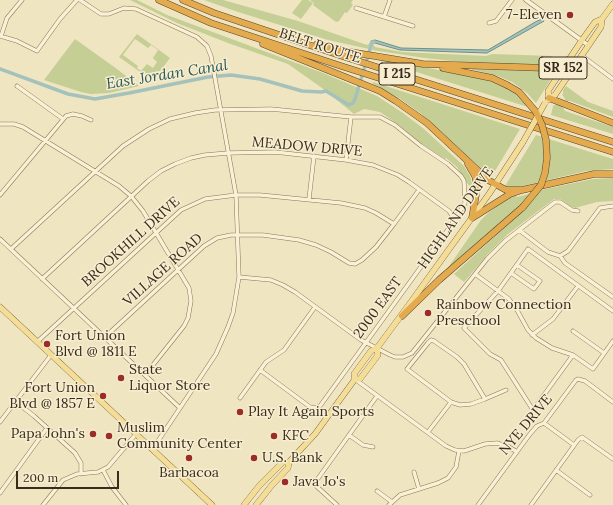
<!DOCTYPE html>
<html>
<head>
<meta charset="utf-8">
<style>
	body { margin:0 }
	#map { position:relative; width:613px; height:505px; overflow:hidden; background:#f0e5c1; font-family:Lora,serif }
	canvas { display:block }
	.scale { position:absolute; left:16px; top:471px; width:103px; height:18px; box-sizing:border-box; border:2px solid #392c1d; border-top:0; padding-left:5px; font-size:12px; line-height:14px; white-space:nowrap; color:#392c1d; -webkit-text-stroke:3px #f7eed1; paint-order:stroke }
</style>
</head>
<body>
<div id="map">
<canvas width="613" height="505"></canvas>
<div class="scale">200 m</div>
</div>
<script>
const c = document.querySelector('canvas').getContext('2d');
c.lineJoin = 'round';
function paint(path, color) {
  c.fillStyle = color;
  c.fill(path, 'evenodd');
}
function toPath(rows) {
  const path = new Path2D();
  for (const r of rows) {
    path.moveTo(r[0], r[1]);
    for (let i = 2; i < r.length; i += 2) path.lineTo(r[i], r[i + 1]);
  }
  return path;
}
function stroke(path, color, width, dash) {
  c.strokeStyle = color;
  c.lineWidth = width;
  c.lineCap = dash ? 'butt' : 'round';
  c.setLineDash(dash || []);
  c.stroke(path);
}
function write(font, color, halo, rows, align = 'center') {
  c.font = font + ' Lora,serif';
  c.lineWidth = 3;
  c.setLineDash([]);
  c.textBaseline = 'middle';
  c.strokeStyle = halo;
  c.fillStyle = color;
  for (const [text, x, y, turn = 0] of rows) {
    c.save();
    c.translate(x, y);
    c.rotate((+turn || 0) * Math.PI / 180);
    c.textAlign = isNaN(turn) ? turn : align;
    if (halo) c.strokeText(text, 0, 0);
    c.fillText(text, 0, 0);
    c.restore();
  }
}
paint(toPath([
	[130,0,137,0,167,15,323,73,377,96,403,113,424,129,464,166,470,176,474,191,466,182,457,167,446,158,445,159,419,142,399,125,380,112,364,109,354,114,322,88,288,64,228,43,177,23],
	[204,0,223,0,298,21,367,45,371,43,369,49,328,40,235,11],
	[302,0,308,0,313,3,301,19,292,13],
	[310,0,353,0,351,3,353,5,347,13,345,12,339,21,336,22,313,5,314,3],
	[137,34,170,58,160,71,143,74,119,57],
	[135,39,148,48,151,45,158,50,153,58,157,62,153,68,147,64,141,71,137,68,138,66,123,55],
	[75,39,117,69,139,86,109,93,91,94,81,92,44,80],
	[373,44,375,47,402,52,486,56,492,54,552,56,555,65,472,63,425,58,372,50],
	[372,58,478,77,510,86,531,108],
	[470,69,556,71,536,103,527,93,512,82,498,76],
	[373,82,520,129,492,176,490,177,420,113,399,98,372,83],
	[566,86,588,102,613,111,613,117,570,101,566,101,562,94,563,94,563,90],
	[556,104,562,106,565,111,613,127,613,134,551,115,553,106],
	[536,135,613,159,613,169,586,171,514,188,506,188,505,186],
	[613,178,613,201,597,202,575,208,571,207,560,199,554,199,508,234,488,254,464,282,454,274,527,207,541,190,593,179],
	[533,193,528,199,445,272,481,220,488,213,508,198,515,195,517,197]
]), '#c4ce95');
const water = toPath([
	[543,19,544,21,487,53,400,50,375,43,373,43,372,45,370,44,371,41,375,40,401,48,488,50,537,21,543,19]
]);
paint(water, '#a4c2bb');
stroke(water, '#6a9089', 1);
stroke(toPath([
	[0,69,68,94,95,99,129,93,208,77,231,75,260,79,302,91,321,92,326,91,349,105,353,103,355,99,371,46,372,42,374,42]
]), '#a4c2bb', 3.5);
const minor = toPath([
	[80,0,101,14,109,14,124,8,136,9,197,37,207,46,211,56,236,195,239,277,233,313,228,327,216,354,152,450],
	[356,8,413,26],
	[384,17,390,0],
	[489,23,496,21,512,0],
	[0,36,17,41,37,51,60,19,77,0],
	[1,36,7,18,22,0],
	[581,55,613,79],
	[17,86,63,119],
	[0,124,14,124,23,127,119,186,131,196,143,211,189,288,191,301,188,318,184,326,145,375],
	[346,160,351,117],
	[0,195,66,116,73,114,82,116,91,120],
	[309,199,314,156],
	[519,230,548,252,560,256,568,251,600,208,613,206],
	[0,239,180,408],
	[11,249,123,146,149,129,170,119,195,113,215,110,271,109,351,117,380,117,395,125,421,146,448,164,461,176,464,181,465,203,459,213,453,217],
	[560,256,565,263,613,297],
	[511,273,534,289,540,281,517,265],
	[475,274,509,299,517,310,528,330,536,338,552,348,573,355,593,369,613,341],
	[239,277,271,280,283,285,295,292,361,340,390,355,395,357,403,357,412,353,416,348,487,259,505,241,555,202,560,202,572,210,578,211],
	[42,279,148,181,161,171,175,164,191,158,205,155,228,153,275,152,346,160,373,165,398,175,409,182,449,211,453,217],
	[573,331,604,353],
	[532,335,553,319,578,286],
	[105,337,204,246,217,238,231,235,263,235,299,240,316,245,331,252,349,263,355,264,362,260,376,247,394,224,419,190],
	[37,342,181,210,205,199,236,195,260,195,341,203,365,208,376,213,394,224],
	[573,355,533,410,501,360,490,354,464,328,498,291,528,249,613,311],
	[260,370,310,407,316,408,320,406,452,224,453,217],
	[356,380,446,446,455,450,464,451,485,444,497,443,509,447,517,452],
	[240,398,266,362,284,350,315,307],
	[485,399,464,364,457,357,434,341,431,340,428,343,407,369,451,402,460,405,471,404,485,399,506,390],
	[16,402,34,416,75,453,81,463,81,474],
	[0,422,51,355],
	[544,423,574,445],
	[428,432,451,402],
	[349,435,363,445,373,447],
	[103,470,112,487,126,505],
	[556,470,590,495],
	[414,472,419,489],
	[377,491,392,502],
	[0,493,47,428],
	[43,505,63,480,77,474,98,472,108,467,136,434],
	[337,505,314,484,377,396],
	[389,505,400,495,438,483,448,478,456,467,459,451],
	[478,505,530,434,537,426,544,423,576,380,578,379,585,381,613,402],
	[531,505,578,440,582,437,613,459]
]);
const tertiary = toPath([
	[526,0,588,45]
]);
const primary = toPath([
	[549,98,548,91,582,40,595,22,602,19,613,4],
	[548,100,549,98,555,95,601,27,602,19],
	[0,307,212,505],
	[355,379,354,374,371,351,377,348,408,306,489,194,523,142],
	[244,505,259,486,283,462,289,462],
	[256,505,272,485,288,468,289,462,315,434,355,379,360,379,378,355,377,348]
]);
const motorway = toPath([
	[159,0,211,23,341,66,613,152],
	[183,0,214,13,342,56,613,142],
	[263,44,380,91,396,101,427,123,488,180,506,190,522,190],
	[317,44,344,51,423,64,547,68,556,66,568,60],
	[443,68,492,78,507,85],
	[549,98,613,123],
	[468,164,475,176,477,185,476,195,472,218],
	[472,218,510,194,522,190,594,174,613,174],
	[402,316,439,280,523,207]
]);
stroke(minor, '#8a7658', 4.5);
stroke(tertiary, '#8a7658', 5);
stroke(primary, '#57432c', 6);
stroke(motorway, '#57432c', 7);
stroke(minor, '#faf1d5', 3.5);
stroke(tertiary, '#faf1d5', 4);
stroke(primary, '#f4dd97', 5.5);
stroke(motorway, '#e3ab4e', 6);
const primaryBridge = toPath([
	[523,142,545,103]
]);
const motorwayBridge = toPath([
	[507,85,519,92,536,112,542,125,546,140,547,158,545,173,541,185,523,207]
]);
stroke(primaryBridge, '#57432c', 6, []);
stroke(motorwayBridge, '#57432c', 7, []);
stroke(primaryBridge, '#f4dd97', 5.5);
stroke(motorwayBridge, '#e3ab4e', 6);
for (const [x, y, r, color] of [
	[570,15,4,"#9b2c26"],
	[428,313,4,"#9b2c26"],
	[47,344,4,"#9b2c26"],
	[121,378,4,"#9b2c26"],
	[103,396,4,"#9b2c26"],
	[240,412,4,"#9b2c26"],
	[93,434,4,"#9b2c26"],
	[109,436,4,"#9b2c26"],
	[274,436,4,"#9b2c26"],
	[189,458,4,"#9b2c26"],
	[254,458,4,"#9b2c26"],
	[285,482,4,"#9b2c26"]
]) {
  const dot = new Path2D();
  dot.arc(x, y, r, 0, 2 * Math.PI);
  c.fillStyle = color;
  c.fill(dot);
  stroke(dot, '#f7eed1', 1.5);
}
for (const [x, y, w] of [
	[563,68,48],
	[397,74,36]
]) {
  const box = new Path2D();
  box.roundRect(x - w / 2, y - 11, w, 22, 3);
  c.fillStyle = '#f7eed1';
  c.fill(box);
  stroke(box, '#392c1d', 1);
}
write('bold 13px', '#392c1d', null, [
	["SR 152",563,68],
	["I 215",397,74]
]);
write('14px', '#392c1d', '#f7eed1', [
	["7-Eleven",562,15,"right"],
	["Rainbow Connection",436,305],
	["Preschool",436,321],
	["Fort Union",55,336],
	["Blvd @ 1811 E",55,352],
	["State",129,370],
	["Liquor Store",129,386],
	["Fort Union",95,388,"right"],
	["Blvd @ 1857 E",95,404,"right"],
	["Play It Again Sports",248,412],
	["Muslim",117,428],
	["Community Center",117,444],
	["Papa John's",85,434,"right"],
	["KFC",282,436],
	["U.S. Bank",262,458],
	["Barbacoa",189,473,"center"],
	["Java Jo's",293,482]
], 'left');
write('14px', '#392c1d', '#f7eed1', [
	["BELT ROUTE",320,46,18],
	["MEADOW DRIVE",307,147,5],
	["HIGHLAND DRIVE",456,218,-55],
	["BROOKHILL DRIVE",131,242,-42],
	["VILLAGE ROAD",163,270,-42],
	["2000 EAST",378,308,-54],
	["NYE DRIVE",526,425,-50]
]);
write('italic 15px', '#2b5959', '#f7eed1', [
	["East Jordan Canal",167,75,-9]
]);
</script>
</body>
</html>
